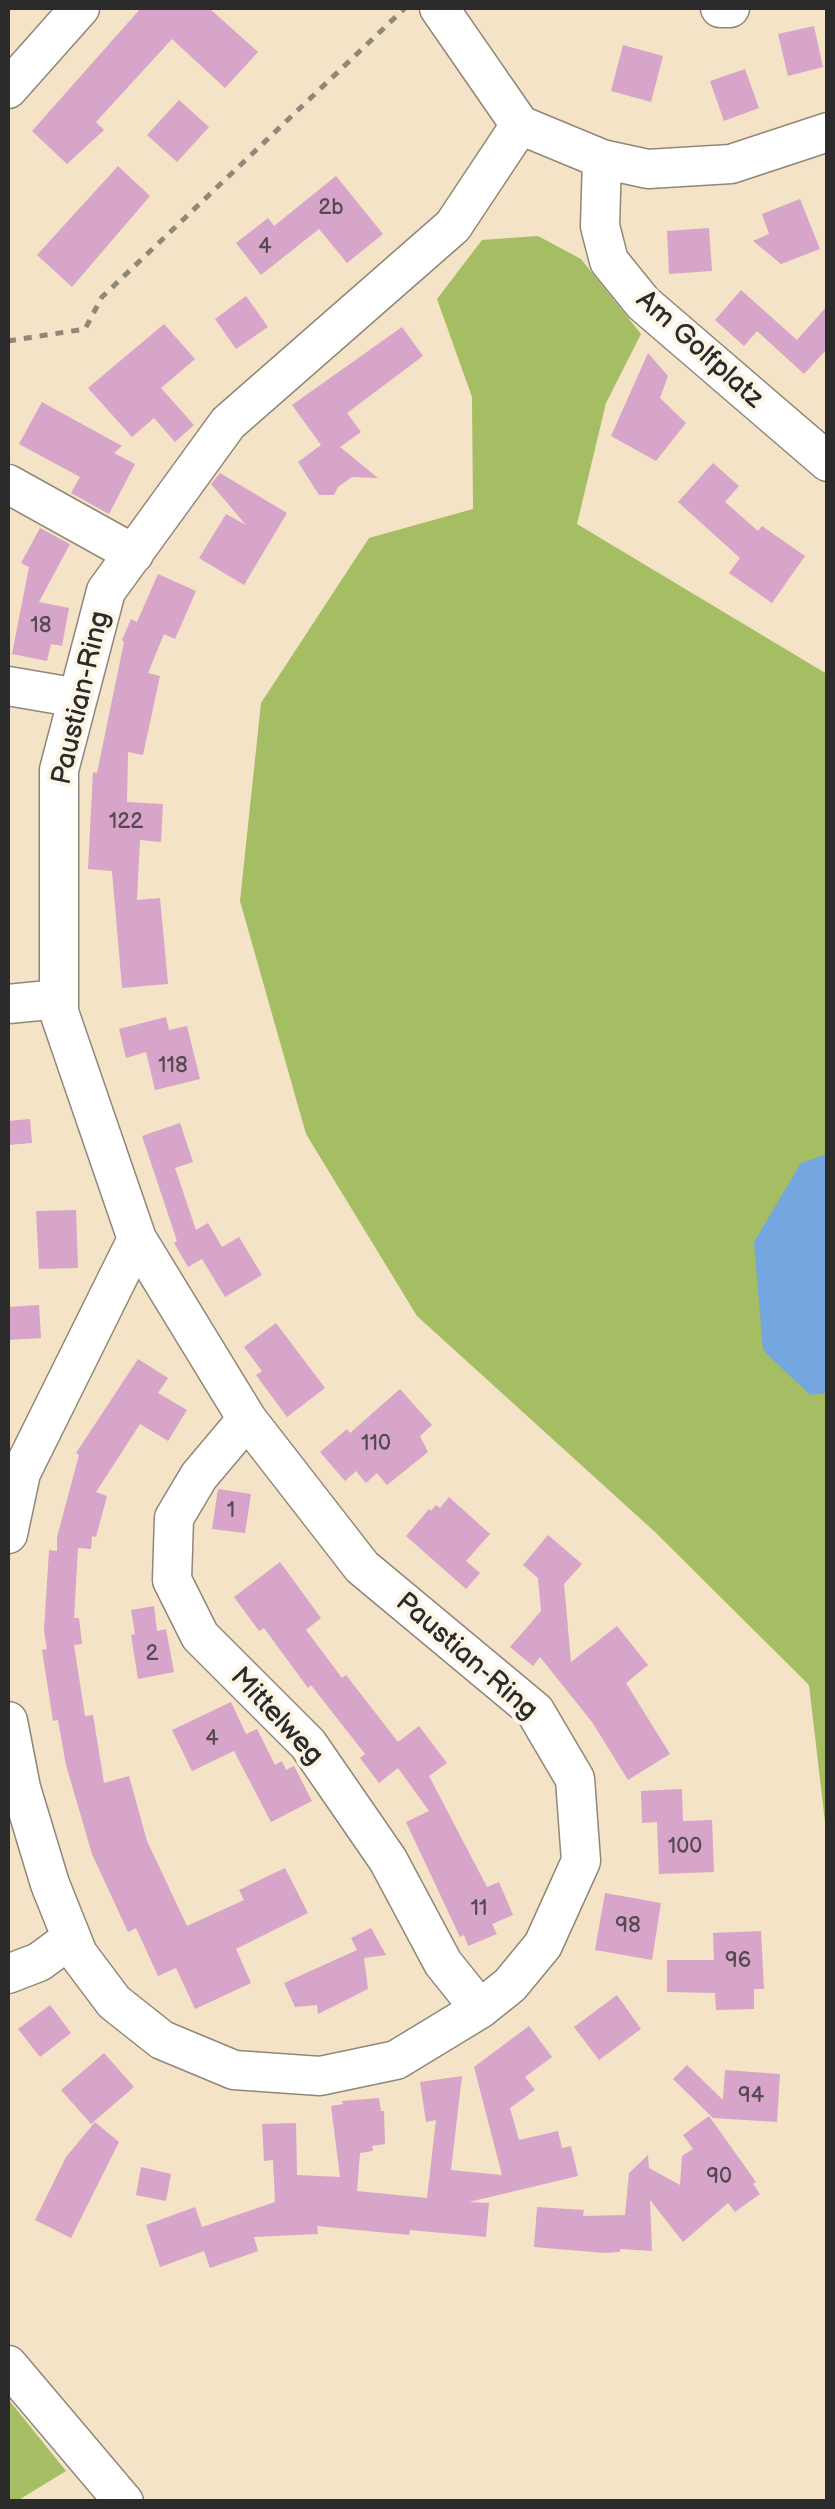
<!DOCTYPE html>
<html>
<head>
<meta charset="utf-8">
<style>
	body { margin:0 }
	#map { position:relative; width:835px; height:2509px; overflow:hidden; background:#f4e3c6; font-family:"Balsamiq Sans",sans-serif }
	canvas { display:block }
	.frame { position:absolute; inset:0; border:10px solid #2b2b2b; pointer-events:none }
</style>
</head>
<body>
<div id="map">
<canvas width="835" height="2509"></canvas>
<div class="frame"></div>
</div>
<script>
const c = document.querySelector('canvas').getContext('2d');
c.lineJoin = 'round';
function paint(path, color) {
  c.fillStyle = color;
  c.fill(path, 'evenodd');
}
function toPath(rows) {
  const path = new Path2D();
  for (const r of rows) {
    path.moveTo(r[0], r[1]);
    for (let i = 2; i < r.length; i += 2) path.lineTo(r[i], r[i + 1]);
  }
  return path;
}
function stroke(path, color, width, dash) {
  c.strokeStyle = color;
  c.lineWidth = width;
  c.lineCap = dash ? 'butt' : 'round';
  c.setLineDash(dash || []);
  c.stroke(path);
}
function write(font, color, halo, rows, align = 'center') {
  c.font = font + ' "Balsamiq Sans",sans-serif';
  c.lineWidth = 8;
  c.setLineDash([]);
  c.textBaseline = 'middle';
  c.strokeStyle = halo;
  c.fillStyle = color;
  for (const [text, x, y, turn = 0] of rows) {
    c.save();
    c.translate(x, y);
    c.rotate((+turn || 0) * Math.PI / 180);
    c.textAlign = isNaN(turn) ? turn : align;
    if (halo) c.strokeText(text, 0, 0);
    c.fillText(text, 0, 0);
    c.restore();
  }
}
paint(toPath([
	[538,236,581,259,641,334,606,403,577,524,827,674,827,1839,809,1685,655,1532,417,1316,306,1134,240,901,261,703,369,538,473,509,472,397,437,299,482,240],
	[8,2399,66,2471,17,2501,8,2501]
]), '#a5bd63');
paint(toPath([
	[827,1154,827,1393,810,1395,763,1350,754,1242,801,1163]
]), '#74a6df');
paint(toPath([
	[141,8,209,8,258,52,225,88,172,39,96,122,104,130,67,164,32,131],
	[814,26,823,67,788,76,778,34],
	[623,45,663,56,651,102,611,91],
	[745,69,759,108,724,121,710,81],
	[179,100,209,127,177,162,147,135],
	[118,166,150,196,72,287,37,255],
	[336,176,383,234,347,263,319,229,261,275,236,243,268,218,274,226],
	[800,199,820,249,781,264,753,241,769,234,762,214],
	[709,228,712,271,669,274,667,231],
	[741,290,797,340,828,305,828,348,804,374,757,331,744,346,715,320],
	[246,296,268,327,236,349,215,319],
	[164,324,195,359,161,388,194,425,175,442,154,418,132,437,88,388],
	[402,327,423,356,347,413,361,432,340,447,378,478,352,477,338,487,334,495,319,495,298,462,321,445,292,405],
	[648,353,668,376,660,398,686,423,656,461,611,436],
	[42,402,122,446,114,453,135,464,109,514,71,493,80,477,19,444],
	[713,463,739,486,725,502,758,531,762,526,805,556,772,603,729,573,740,558,678,502],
	[220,473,287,513,244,585,199,558,226,514,246,525,211,484],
	[40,528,70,544,39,602,69,608,62,646,51,644,47,661,12,654,29,567,21,563],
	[158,574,196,591,175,639,164,634,148,673,160,676,143,755,128,752,127,802,163,804,161,842,140,840,137,900,160,898,168,984,122,988,112,871,88,869,93,772,97,773,124,642,122,640,131,619,137,622],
	[166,1017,169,1030,187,1026,200,1079,155,1090,146,1052,126,1058,119,1029],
	[30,1119,32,1143,8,1145,8,1121],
	[180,1123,193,1162,175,1168,196,1230,208,1223,222,1247,239,1237,262,1275,225,1297,202,1259,188,1267,174,1243,177,1241,142,1136],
	[76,1210,78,1268,39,1269,36,1211],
	[39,1305,41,1338,8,1340,8,1307],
	[276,1323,325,1388,287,1417,256,1375,262,1371,244,1347],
	[138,1359,168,1378,158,1393,187,1410,168,1441,140,1424,96,1492,107,1496,96,1537,92,1536,91,1549,78,1548,74,1618,79,1618,82,1644,74,1645,85,1716,93,1715,104,1783,129,1776,147,1841,187,1926,244,1900,239,1890,285,1868,308,1913,236,1949,251,1983,195,2009,176,1968,158,1976,136,1928,128,1932,92,1854,66,1765,58,1720,53,1721,42,1650,47,1649,44,1631,49,1550,57,1551,57,1537,79,1455,76,1453],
	[400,1389,432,1425,420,1436,428,1452,387,1485,377,1473,366,1483,356,1471,345,1481,320,1452,347,1429,350,1433],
	[218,1489,251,1494,245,1533,212,1529],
	[449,1497,490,1534,466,1561,480,1573,466,1589,406,1536,429,1509,431,1511,436,1505,440,1508],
	[548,1535,582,1564,564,1584,571,1662,617,1626,648,1665,626,1683,670,1754,628,1780,592,1722,540,1657,533,1666,510,1647,541,1611,538,1578,523,1565],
	[280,1562,321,1618,306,1630,342,1678,346,1675,398,1742,419,1726,447,1763,429,1776,487,1887,499,1882,513,1915,492,1924,497,1934,468,1946,464,1935,460,1937,406,1822,429,1811,398,1768,379,1783,360,1758,365,1754,311,1685,308,1688,264,1628,259,1631,234,1597],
	[154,1606,157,1631,166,1629,174,1672,138,1679,131,1635,135,1634,131,1610],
	[231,1702,246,1734,257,1729,275,1765,282,1761,286,1770,294,1766,312,1801,271,1822,234,1751,192,1771,172,1730],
	[682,1789,683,1821,712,1820,714,1872,659,1874,657,1822,642,1823,641,1791],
	[605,1893,661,1903,652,1960,595,1950],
	[371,1928,386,1955,364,1958,368,1989,318,2014,317,2005,295,2007,284,1983,357,1950,351,1938],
	[761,1931,764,1989,754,1989,754,2009,716,2010,715,1993,667,1992,667,1960,714,1960,713,1933],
	[617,1995,641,2029,599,2060,574,2027],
	[50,2005,71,2033,40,2057,18,2029],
	[529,2026,552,2057,525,2077,535,2090,510,2108,519,2140,558,2131,562,2148,571,2146,578,2176,469,2202,489,2203,486,2237,410,2230,409,2235,317,2226,318,2234,254,2237,258,2251,210,2268,204,2251,160,2267,146,2225,195,2207,202,2227,275,2202,273,2160,264,2161,262,2124,296,2123,297,2175,340,2177,331,2106,343,2104,342,2101,379,2098,381,2111,384,2111,385,2144,372,2146,373,2151,360,2153,357,2191,427,2198,436,2120,426,2122,420,2082,462,2076,451,2170,502,2175,474,2067],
	[104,2053,134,2087,91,2124,61,2090],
	[687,2065,723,2100,725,2070,780,2074,777,2122,713,2118,673,2079],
	[709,2116,756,2182,753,2184,760,2194,735,2212,728,2203,683,2242,650,2200,652,2251,620,2249,620,2252,605,2253,534,2247,537,2207,584,2210,583,2216,625,2215,629,2173,648,2155,649,2168,680,2185,682,2156,693,2149,683,2135],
	[95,2122,119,2142,71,2238,35,2220,66,2157],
	[141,2167,171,2174,166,2201,136,2195]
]), '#d6a5c9');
const minor = toPath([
	[439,8,520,125,602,159,648,169,731,164,828,132],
	[720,8,730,8],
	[8,89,80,8],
	[602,159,600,226,609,261,643,303,828,462],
	[8,484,134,554],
	[8,686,78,698],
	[8,1004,59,999],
	[247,1419,199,1476,174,1518,172,1580,200,1636,308,1744,388,1860,443,1963,480,2009],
	[8,1534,21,1473,137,1239],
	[8,1721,21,1788,50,1884,78,1954,114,2002,162,2040,234,2070,320,2076,396,2060,480,2009,510,1985,543,1945,581,1861,575,1779,535,1711,362,1567,247,1419,137,1239,59,1012,59,770,106,591,228,423,453,226,520,125],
	[8,1974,39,1962,69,1940],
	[8,2365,124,2502]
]);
stroke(minor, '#908778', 41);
stroke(toPath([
	[8,341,85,329,102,297,405,8]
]), '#908778', 5, [8, 8]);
stroke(minor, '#fff', 38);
write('22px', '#564a52', null, [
	["2b",331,208],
	["4",265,247],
	["18",41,626],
	["122",126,822],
	["118",173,1066],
	["110",376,1444],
	["1",231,1511],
	["2",152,1654],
	["4",212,1739],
	["100",685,1847],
	["11",479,1909],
	["98",628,1926],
	["96",738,1961],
	["94",751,2096],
	["90",719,2177]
]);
write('28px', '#2b2b2b', '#fcf5e5', [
	["Am Golfplatz",699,350,42],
	["Paustian-Ring",82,698,-77],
	["Paustian-Ring",466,1657,41],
	["Mittelweg",276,1717,47]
]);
</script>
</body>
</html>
